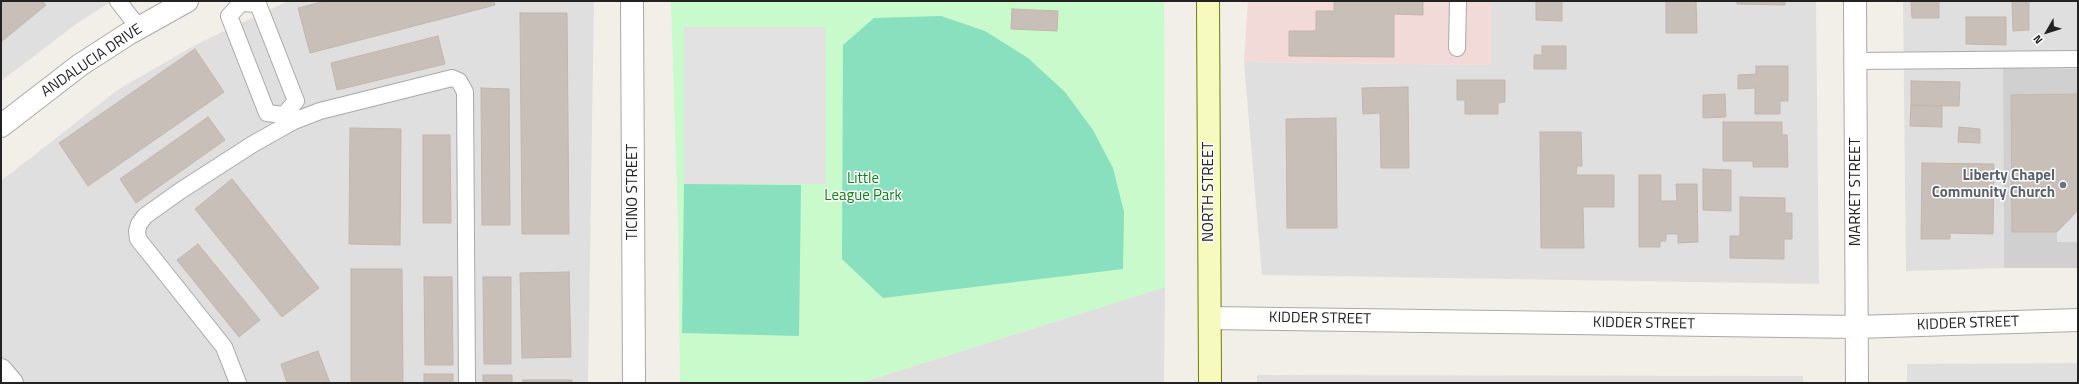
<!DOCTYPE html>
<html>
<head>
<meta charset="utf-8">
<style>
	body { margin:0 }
	#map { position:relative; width:2079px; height:384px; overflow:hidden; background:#f2efe9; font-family:"Titillium Web",sans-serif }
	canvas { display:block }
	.frame { position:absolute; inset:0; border:2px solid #222; pointer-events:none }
	.north { position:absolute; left:2027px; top:12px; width:40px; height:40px; -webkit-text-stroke:3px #fff; paint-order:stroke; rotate:231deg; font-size:11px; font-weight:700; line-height:16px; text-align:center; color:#222 }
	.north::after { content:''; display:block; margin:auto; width:14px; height:18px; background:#222; clip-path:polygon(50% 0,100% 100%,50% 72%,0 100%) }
</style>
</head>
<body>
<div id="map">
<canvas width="2079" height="384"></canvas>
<div class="frame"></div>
<div class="north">N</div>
</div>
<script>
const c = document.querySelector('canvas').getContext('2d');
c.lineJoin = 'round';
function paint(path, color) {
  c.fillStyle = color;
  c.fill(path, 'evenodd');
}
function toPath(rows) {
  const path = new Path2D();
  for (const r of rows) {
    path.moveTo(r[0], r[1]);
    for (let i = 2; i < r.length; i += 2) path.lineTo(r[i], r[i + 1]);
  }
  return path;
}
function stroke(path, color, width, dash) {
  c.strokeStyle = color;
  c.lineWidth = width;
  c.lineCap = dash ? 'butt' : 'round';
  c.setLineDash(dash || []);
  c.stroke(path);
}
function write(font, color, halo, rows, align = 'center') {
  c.font = font + ' "Titillium Web",sans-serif';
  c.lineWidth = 3;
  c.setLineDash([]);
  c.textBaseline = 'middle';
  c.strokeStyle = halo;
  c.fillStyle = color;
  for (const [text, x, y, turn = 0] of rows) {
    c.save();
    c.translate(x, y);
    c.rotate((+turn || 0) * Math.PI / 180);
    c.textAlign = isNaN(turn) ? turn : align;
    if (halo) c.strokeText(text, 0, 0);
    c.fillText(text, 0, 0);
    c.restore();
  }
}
paint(toPath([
	[1,1,112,1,79,22,1,81],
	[288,1,594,1,588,383,1,383,1,181,119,89,197,44],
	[1492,1,1816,1,1819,284,1262,275,1244,62,1491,65],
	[1903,1,2078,1,2078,69,2003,69,2004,268,1906,271],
	[1165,287,1164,383,860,383],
	[2078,363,2078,383,1907,383,1907,364],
	[1257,375,1803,376,1803,383,1257,383]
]), '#e0dfdf');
paint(toPath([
	[1248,1,1492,1,1492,65,1244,62]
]), '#f2dad9');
paint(toPath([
	[2003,68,2078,69,2078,268,2004,268]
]), '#d0d0d0');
paint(toPath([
	[671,1,1164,1,1165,287,860,383,680,383,678,223]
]), '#c8facc');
paint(toPath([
	[941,16,985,31,1028,58,1065,92,1093,130,1113,168,1124,212,1123,269,883,298,842,259,843,45,874,18],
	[684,184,801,185,799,336,682,333]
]), '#88e0be');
paint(toPath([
	[684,27,826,27,826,184,684,184],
	[2078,210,2078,242,2057,242,2057,232]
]), '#e2e2e2');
const building = toPath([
	[1,1,42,1,46,5,1,42,1,1],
	[325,1,494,1,495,5,310,53,298,8,325,1],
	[1334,1,1423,1,1423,15,1394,14,1394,57,1289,56,1289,31,1316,31,1316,11,1334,11,1334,1],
	[1536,1,1562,1,1562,21,1536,20,1536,1],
	[1666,1,1696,1,1697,33,1666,33,1666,1],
	[1737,1,1785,1,1785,5,1737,4,1737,1],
	[1911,1,1939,1,1939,18,1912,18,1911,1],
	[2012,1,2029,1,2029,30,2013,31,2012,1],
	[1012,9,1058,11,1057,31,1011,29,1012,9],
	[520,13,567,13,569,234,522,234,520,13],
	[1966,17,2006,17,2006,45,1966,44,1966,17],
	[438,36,445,64,337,90,331,63,438,36],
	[1542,46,1566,46,1566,69,1534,69,1534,55,1542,55,1542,46],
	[195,49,224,92,88,186,59,143,195,49],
	[1756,66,1788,66,1788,101,1780,101,1780,114,1755,114,1755,88,1738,89,1738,75,1756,74,1756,66],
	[1457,80,1505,80,1505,102,1498,103,1498,114,1465,114,1465,100,1457,100,1457,80],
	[1911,81,1960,82,1959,106,1911,105,1911,81],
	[1408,87,1409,168,1381,168,1380,113,1363,114,1362,88,1408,87],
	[481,88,509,89,510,225,482,225,481,88],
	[1725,94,1726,117,1703,118,1703,95,1725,94],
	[2078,94,2078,210,2057,232,2012,232,2011,95,2078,94],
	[1911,105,1942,106,1942,127,1910,126,1911,105],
	[208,117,225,140,136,203,120,179,208,117],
	[1336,118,1337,228,1287,228,1286,119,1336,118],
	[1723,122,1782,122,1782,135,1787,135,1788,167,1753,167,1753,161,1723,161,1723,122],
	[1959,127,1980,129,1980,143,1958,142,1959,127],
	[350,128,401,129,400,245,349,244,350,128],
	[1540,132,1581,132,1582,166,1577,166,1576,175,1614,175,1614,207,1583,207,1584,248,1541,248,1540,132],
	[423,135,450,135,451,223,423,223,423,135],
	[1922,163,1994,164,1993,234,1950,233,1950,239,1921,239,1922,163],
	[1703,169,1731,170,1731,211,1703,210,1703,169],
	[1639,175,1661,175,1661,201,1677,201,1676,184,1697,184,1698,242,1678,243,1678,234,1666,234,1666,241,1660,241,1660,247,1639,247,1639,175],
	[232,179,319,288,282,317,195,209,232,179],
	[1740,197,1785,198,1785,213,1792,213,1792,239,1784,239,1784,259,1730,258,1730,236,1740,236,1740,197],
	[198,244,260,320,239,337,177,260,198,244],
	[351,269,402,269,403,383,351,383,351,269],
	[569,272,571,357,522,358,520,273,569,272],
	[424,277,452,277,453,365,425,365,424,277],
	[483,277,511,277,511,364,484,364,483,277],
	[318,351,330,383,287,383,281,364,318,351],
	[424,374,453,374,453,383,424,383,424,374],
	[483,375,512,375,512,383,483,383,483,375],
	[523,380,572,380,572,383,523,383,523,380]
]);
paint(building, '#c7bfb8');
stroke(building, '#c4b6ab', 1);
const lane = toPath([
	[118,1,139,28],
	[241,3,258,4,296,101,284,115,267,113,229,16,241,3],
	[1457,48,1458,1],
	[1855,61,2078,59],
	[238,383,224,347,138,239,137,231,139,224,145,216,180,191,253,144,294,121,320,111,452,78,459,81,465,92,467,383]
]);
const street = toPath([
	[632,1,634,383],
	[1855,1,1857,383],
	[1,126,80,65,128,34,187,1],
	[1210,318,1857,327,2078,320],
	[1,370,12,383]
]);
const secondary = toPath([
	[1208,1,1210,383]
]);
stroke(lane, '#a9a9a9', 18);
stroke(street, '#a9a9a9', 24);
stroke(secondary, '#707d05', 24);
stroke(lane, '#fff', 16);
stroke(street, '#fff', 22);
stroke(secondary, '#f7fabf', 22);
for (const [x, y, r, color] of [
	[2063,185,4,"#6b7280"]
]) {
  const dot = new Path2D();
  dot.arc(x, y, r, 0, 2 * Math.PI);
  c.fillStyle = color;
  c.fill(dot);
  stroke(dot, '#fff', 1.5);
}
write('15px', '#222', '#fff', [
	["ANDALUCIA DRIVE",92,61,-34],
	["TICINO STREET",633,192,-90],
	["NORTH STREET",1209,192,-90],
	["MARKET STREET",1856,192,-90],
	["KIDDER STREET",1320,319,1],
	["KIDDER STREET",1644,324,1],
	["KIDDER STREET",1968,324,-2]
]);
write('bold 15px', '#5b616d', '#fff', [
	["Liberty Chapel",2055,176],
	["Community Church",2055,193]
], 'right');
write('15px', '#0c8416', '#fff', [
	["Little",863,179],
	["League Park",863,196]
]);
</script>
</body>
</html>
